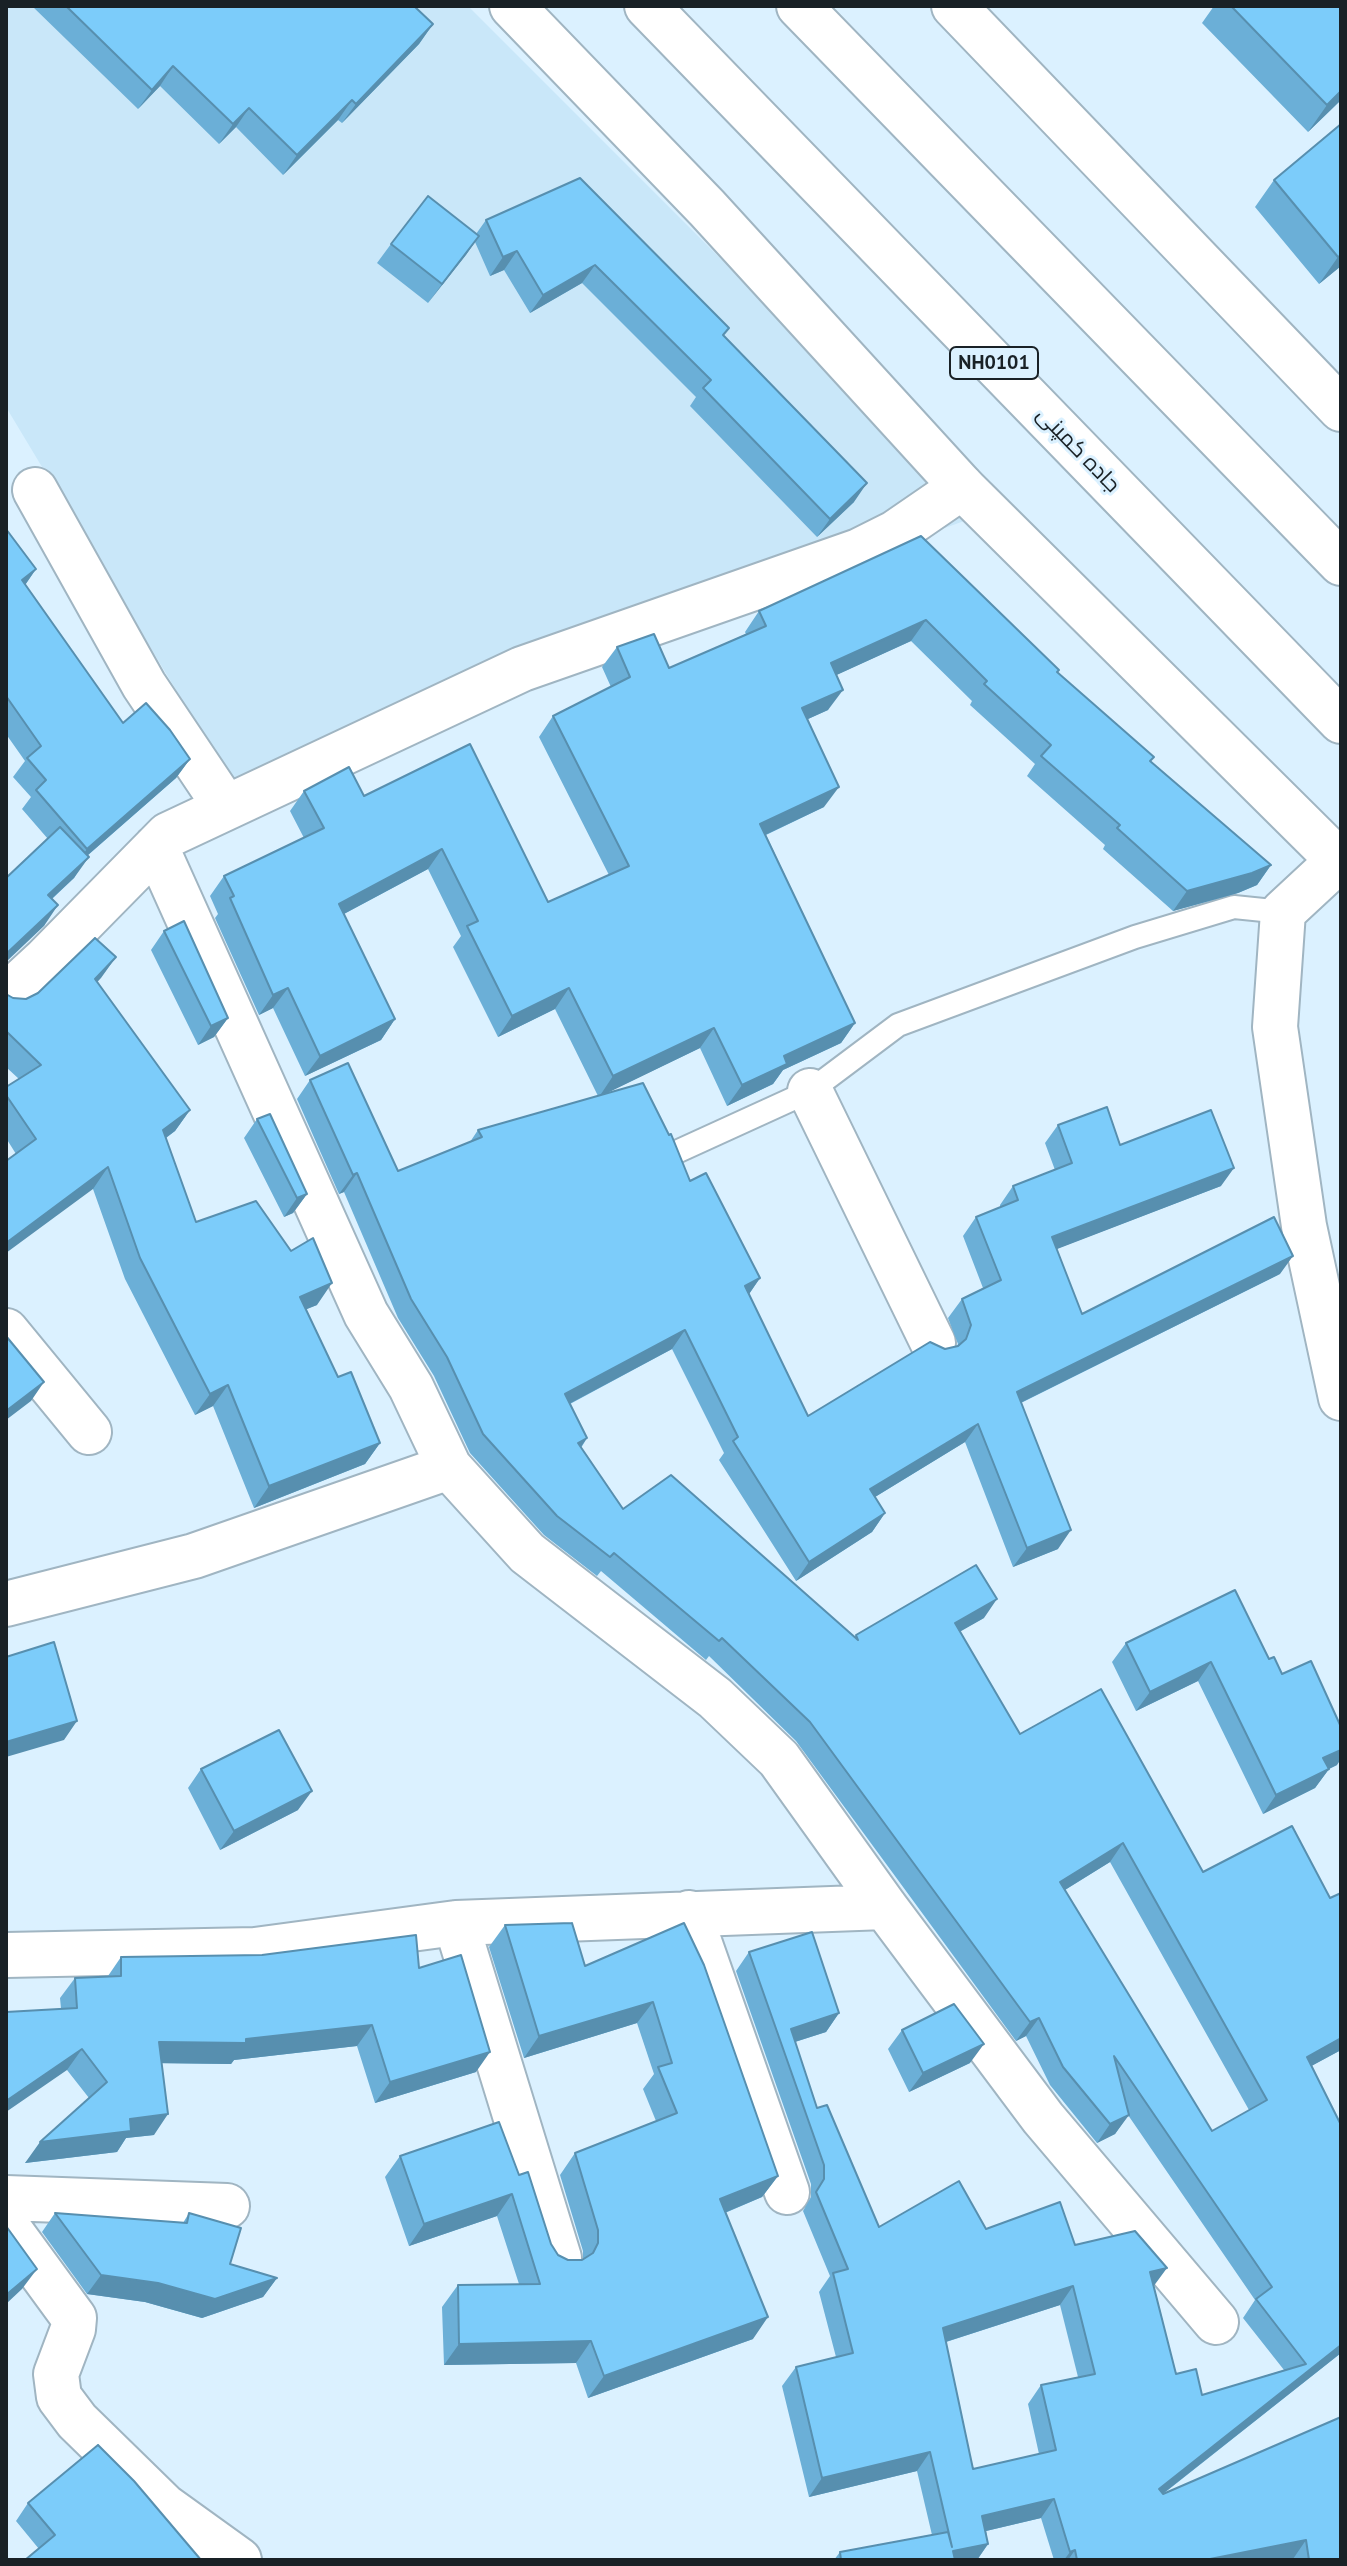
<!DOCTYPE html>
<html>
<head>
<meta charset="utf-8">
<style>
	body { margin:0 }
	#map { position:relative; width:1347px; height:2566px; overflow:hidden; background:#dbf1ff; font-family:"PT Sans",sans-serif }
	canvas { display:block }
	.frame { position:absolute; inset:0; border:8px solid #192126; pointer-events:none }
</style>
</head>
<body>
<div id="map">
<canvas width="1347" height="2566"></canvas>
<div class="frame"></div>
</div>
<script>
const c = document.querySelector('canvas').getContext('2d');
c.lineJoin = 'round';
function paint(path, color) {
  c.fillStyle = color;
  c.fill(path, 'evenodd');
}
function toPath(rows) {
  const path = new Path2D();
  for (const r of rows) {
    path.moveTo(r[0], r[1]);
    for (let i = 2; i < r.length; i += 2) path.lineTo(r[i], r[i + 1]);
  }
  return path;
}
function stroke(path, color, width, dash) {
  c.strokeStyle = color;
  c.lineWidth = width;
  c.lineCap = dash ? 'butt' : 'round';
  c.setLineDash(dash || []);
  c.stroke(path);
}
function write(font, color, halo, rows, align = 'center') {
  c.font = font + ' "PT Sans",Cairo,sans-serif';
  c.lineWidth = 6;
  c.setLineDash([]);
  c.textBaseline = 'middle';
  c.strokeStyle = halo;
  c.fillStyle = color;
  for (const [text, x, y, turn = 0] of rows) {
    c.save();
    c.translate(x, y);
    c.rotate((+turn || 0) * Math.PI / 180);
    c.textAlign = isNaN(turn) ? turn : align;
    if (halo) c.strokeText(text, 0, 0);
    c.fillText(text, 0, 0);
    c.restore();
  }
}
paint(toPath([
	[6,6,468,6,978,516,233,785,6,407]
]), '#c9e7f9');
const lane = toPath([
	[672,1154,810,1091,898,1025,1135,937,1234,907,1283,912]
]);
const street = toPath([
	[35,490,144,685,225,806],
	[156,847,366,1314,411,1387,449,1467,527,1553,715,1698,779,1759,885,1907,1043,2118,1216,2322],
	[1339,860,1283,912,1275,1027,1304,1226,1341,1398],
	[6,996,45,960,168,835,522,669,859,551,895,533,962,487],
	[810,1091,933,1343],
	[6,1331,89,1432],
	[6,1604,194,1556,449,1467],
	[689,1913,787,2192],
	[456,1923,559,2258],
	[6,1955,255,1950,456,1923,885,1907],
	[6,2198,227,2206],
	[6,2225,74,2318,73,2329,56,2374,59,2397,77,2421,164,2506,239,2560]
]);
const secondary = toPath([
	[512,6,707,208,962,487,1341,863],
	[954,6,1341,409]
]);
const highway = toPath([
	[647,6,1341,721],
	[799,6,1341,563]
]);
stroke(lane, '#a0b5c2', 26);
stroke(street, '#a0b5c2', 48);
stroke(secondary, '#a0b5c2', 48);
stroke(highway, '#a0b5c2', 48);
stroke(lane, '#fff', 22);
stroke(street, '#fff', 44);
stroke(secondary, '#fff', 44);
stroke(highway, '#fff', 44);
paint(toPath([
	[32,6,414,6,433,24,419,44,342,123,338,120,283,175,236,127,219,144,160,86,138,109],
	[1214,6,1341,6,1341,100,1308,132,1202,23],
	[1341,124,1341,266,1319,284,1255,207,1274,180],
	[580,178,724,336,854,502,817,537,690,406,696,397,582,283,530,313,504,270,490,276,475,242,428,303,377,263,391,244,476,234,486,220],
	[6,529,36,569,25,585,123,723,190,759,176,778,87,856,74,878,52,899,44,926,48,839,22,809,31,797,13,777,25,761,6,734],
	[921,536,1057,672,1151,762,1271,865,1257,885,1238,893,1173,911,1103,849,1105,845,1027,776,1035,764,970,705,972,701,911,641,836,675,828,710,808,719,824,807,766,835,855,1023,841,1043,783,1070,773,1084,727,1106,700,1048,604,1094,690,1181,760,1278,749,1294,808,1416,945,1349,957,1346,958,1344,948,1318,962,1299,983,1288,963,1236,976,1217,1000,1207,1000,1205,1013,1186,1055,1170,1045,1143,1058,1125,1120,1145,1221,1186,1056,1249,1082,1314,1280,1274,1021,1403,1058,1549,1013,1567,965,1442,875,1497,885,1513,872,1532,796,1581,719,1460,724,1453,672,1349,570,1404,587,1438,581,1448,623,1509,855,1637,856,1635,984,1618,960,1631,1020,1734,1203,1872,1330,1898,1341,1893,1341,2050,1311,2066,1341,2353,1163,2494,1341,2417,1341,2560,1054,2560,1041,2518,986,2531,988,2544,977,2560,834,2560,840,2552,932,2535,917,2471,809,2497,782,2386,796,2367,836,2357,819,2292,830,2276,803,2211,811,2197,811,2184,736,1971,749,1952,839,2013,826,2032,795,2042,817,2108,879,2227,986,2229,1075,2245,1154,2286,1176,2374,1202,2395,1284,2370,1243,2318,1255,2300,1128,2115,1115,2134,1097,2143,1050,2085,1026,2036,1016,2041,796,1741,709,1656,706,1660,601,1571,597,1576,544,1535,470,1453,434,1376,398,1318,344,1192,339,1194,297,1099,310,1080,398,1171,470,1142,478,1130,598,1096,555,1009,498,1037,453,947,461,936,428,869,344,914,395,1019,381,1040,305,1076,273,1008,259,1015,215,918,218,914,210,896,224,876,304,838,290,811,304,791,364,796,548,902,609,875,539,737,553,716,611,687,602,667,617,647,669,668,746,634,745,632,759,611],
	[1110,1862,1249,2110,1212,2131,1065,1890],
	[1060,2305,1078,2377,1041,2385,1028,2404,1039,2454,973,2469,946,2342],
	[164,931,228,1018,214,1037,198,1045,151,950],
	[116,957,97,982,190,1110,175,1131,166,1138,196,1222,317,1305,306,1309,338,1377,380,1443,365,1464,254,1508,213,1406,195,1415,125,1279,93,1189,16,1154,6,1138,6,1087,19,1079,6,1067,6,994,13,998,26,999],
	[257,1119,307,1194,293,1213,284,1217,244,1138],
	[1126,1643,1269,1659,1282,1674,1337,1765,1329,1769,1315,1788,1263,1814,1198,1681,1136,1711,1112,1662],
	[201,1769,298,1810,220,1850,188,1788],
	[684,1923,778,2176,762,2197,725,2213,753,2339,588,2398,576,2363,444,2365,442,2307,458,2285,519,2284,497,2216,409,2246,385,2177,400,2156,519,2175,551,2244,558,2255,568,2260,583,2259,583,2251,560,2175,575,2153,656,2121,643,2089,654,2074,637,2023,524,2058,489,1947,505,1925,585,1966],
	[121,1957,419,1968,476,2072,375,2103,357,2046,234,2060,231,2064,161,2063,154,2135,126,2138,117,2152,25,2163,89,2098,67,2070,60,1998,75,1978,108,1976],
	[902,2030,970,2063,909,2092,888,2049],
	[55,2213,183,2223,189,2213,230,2264,277,2278,263,2297,202,2318,145,2302,87,2294,42,2232],
	[28,2503,201,2560,39,2549,16,2521]
]), '#6bafd7');
paint(toPath([
	[433,24,419,44,342,123,356,104],
	[173,66,160,86,138,109,152,90],
	[1341,91,1341,100,1308,132,1327,105],
	[352,100,338,120,283,175,297,155],
	[249,108,236,127,219,144,233,124],
	[479,236,466,255,428,303,442,284],
	[517,251,504,270,490,276,503,257],
	[1341,255,1341,266,1319,284,1338,257],
	[595,265,582,283,530,313,543,295],
	[867,483,854,502,817,537,830,519],
	[36,569,23,588,22,580],
	[926,620,911,641,817,684,831,663],
	[843,690,828,710,788,728,802,708],
	[190,759,176,778,73,868,87,849],
	[839,787,824,807,746,844,760,824],
	[442,849,428,869,325,924,339,904],
	[89,857,74,878,33,916,48,895],
	[1271,865,1257,885,1238,893,1173,911,1187,891],
	[58,905,44,926,6,962,6,954],
	[116,957,101,978,80,1000,95,979],
	[288,988,273,1008,259,1015,273,995],
	[569,988,555,1009,498,1037,512,1016],
	[228,1018,214,1037,198,1045,211,1026],
	[395,1019,381,1040,305,1076,320,1056],
	[855,1023,841,1043,783,1070,773,1084,727,1106,742,1085,784,1056],
	[714,1028,700,1048,599,1097,613,1076],
	[190,1110,175,1131,148,1151,163,1130],
	[108,1167,93,1189,6,1253,6,1243],
	[1234,1168,1221,1186,1039,1256,1052,1237],
	[357,1173,344,1192,339,1194,353,1175],
	[307,1194,293,1213,284,1217,297,1198],
	[1293,1256,1280,1274,1004,1411,1017,1392],
	[760,1278,747,1297,745,1286],
	[332,1283,317,1305,285,1318,300,1297],
	[685,1330,672,1349,552,1413,565,1394],
	[44,1382,31,1401,6,1420,6,1411],
	[228,1385,213,1406,195,1415,210,1394],
	[978,1424,965,1442,857,1508,870,1489],
	[587,1438,574,1457,578,1443],
	[380,1443,365,1464,254,1508,269,1486],
	[885,1513,872,1532,796,1581,809,1562],
	[1071,1530,1058,1549,1013,1567,1027,1548],
	[997,1599,984,1618,942,1642,955,1623],
	[1211,1662,1198,1681,1136,1711,1150,1692],
	[77,1721,64,1740,6,1757,6,1742],
	[1341,1750,1341,1759,1337,1765,1310,1778,1323,1758],
	[1329,1769,1315,1788,1263,1814,1276,1795],
	[312,1791,298,1810,220,1850,234,1831],
	[1123,1843,1110,1862,1047,1901,1060,1882],
	[653,2002,637,2023,524,2058,539,2036],
	[839,2013,826,2032,782,2046,791,2029],
	[1039,2018,1026,2036,1016,2041,1030,2022],
	[372,2025,357,2046,234,2060,231,2064,144,2063,159,2042,246,2039],
	[1341,2038,1341,2050,1293,2076,1307,2057],
	[984,2044,970,2063,909,2092,923,2073],
	[82,2049,67,2070,6,2112,6,2101],
	[490,2052,476,2072,375,2103,390,2082],
	[168,2114,154,2135,126,2138,117,2152,25,2163,40,2142,130,2119],
	[1129,2115,1115,2134,1097,2143,1110,2124],
	[778,2176,762,2197,705,2221,720,2199],
	[512,2194,497,2216,409,2246,424,2224],
	[1167,2268,1153,2287,1150,2272],
	[37,2269,22,2289,6,2304,6,2295],
	[101,2275,277,2278,263,2297,202,2318,145,2302,87,2294],
	[1073,2286,1060,2305,930,2347,943,2328],
	[768,2317,753,2339,588,2398,604,2376],
	[591,2341,576,2363,444,2365,459,2344],
	[1341,2345,1341,2353,1146,2507,1159,2489],
	[930,2452,917,2471,809,2497,822,2478],
	[1054,2499,1041,2518,969,2535,982,2516],
	[1306,2540,1293,2559,1288,2560,1205,2560],
	[988,2544,977,2560,946,2560,953,2551],
	[1075,2550,1068,2560,1064,2560,1070,2552]
]), '#578faf');
const building = toPath([
	[66,6,414,6,433,24,356,104,352,100,297,155,249,108,233,124,173,66,152,90,66,6],
	[1231,6,1341,6,1341,91,1327,105,1231,6],
	[1341,124,1341,255,1338,257,1274,180,1341,124],
	[580,178,729,328,723,335,867,483,830,519,703,388,711,380,595,265,543,295,517,251,503,257,486,220,580,178],
	[428,196,479,236,442,284,391,244,428,196],
	[6,529,36,569,22,580,123,723,146,703,170,730,190,759,87,849,36,790,46,780,27,758,41,746,6,696,6,529],
	[921,536,1059,670,1057,672,1154,757,1150,761,1271,865,1252,873,1187,891,1117,828,1120,825,1041,756,1051,745,984,684,987,681,926,620,831,663,843,690,802,708,839,787,760,824,855,1023,784,1056,787,1064,742,1085,714,1028,613,1076,569,988,512,1016,467,926,478,921,442,849,339,904,395,1019,320,1056,288,988,273,995,230,898,234,896,224,876,324,828,304,791,349,767,364,796,470,744,548,902,629,866,553,716,630,677,617,647,654,634,669,668,766,626,759,611,921,536],
	[60,827,89,857,48,895,58,905,6,954,6,878,60,827],
	[184,921,228,1018,211,1026,164,931,184,921],
	[95,938,116,957,95,979,190,1110,163,1130,196,1222,256,1201,291,1251,313,1238,332,1283,300,1297,338,1377,351,1372,380,1443,269,1486,228,1385,210,1394,140,1258,108,1167,6,1243,6,1161,36,1139,6,1095,6,1087,41,1065,6,1031,6,994,13,998,26,999,38,993,95,938],
	[348,1063,398,1171,482,1137,478,1130,643,1083,669,1135,671,1134,690,1181,706,1173,760,1278,745,1286,808,1416,930,1342,945,1349,958,1346,966,1339,971,1325,962,1299,1001,1280,976,1217,1018,1200,1013,1186,1072,1163,1058,1125,1107,1107,1120,1145,1211,1110,1234,1168,1052,1237,1082,1314,1274,1217,1293,1256,1017,1392,1071,1530,1027,1548,978,1424,870,1489,885,1513,809,1562,733,1441,738,1437,685,1330,565,1394,587,1438,578,1443,623,1509,671,1475,858,1640,856,1635,976,1565,997,1599,955,1623,1020,1734,1101,1689,1203,1872,1292,1826,1330,1898,1341,1893,1341,2038,1307,2057,1341,2125,1341,2345,1159,2489,1163,2494,1341,2417,1341,2560,1309,2560,1306,2540,1205,2560,1077,2560,1075,2550,1070,2552,1054,2499,982,2516,988,2544,953,2551,955,2560,841,2560,840,2552,948,2532,952,2547,930,2452,822,2478,796,2367,853,2353,833,2273,848,2269,816,2192,824,2179,824,2165,749,1952,812,1932,839,2013,791,2029,817,2108,827,2105,879,2227,959,2181,986,2229,1060,2202,1075,2245,1135,2231,1167,2268,1150,2272,1176,2374,1196,2369,1202,2395,1306,2364,1256,2299,1272,2287,1114,2056,1129,2115,1110,2124,1063,2067,1039,2018,1030,2022,810,1722,722,1638,719,1641,614,1553,610,1557,557,1516,483,1434,447,1357,411,1299,357,1173,353,1175,310,1080,348,1063],
	[1123,1843,1267,2100,1212,2131,1060,1882,1123,1843],
	[1073,2286,1095,2374,1041,2385,1056,2450,973,2469,943,2328,1073,2286],
	[270,1114,307,1194,297,1198,257,1119,270,1114],
	[6,1336,44,1382,6,1411,6,1336],
	[1235,1590,1269,1659,1274,1657,1282,1674,1311,1661,1341,1727,1341,1750,1323,1758,1329,1769,1276,1795,1211,1662,1150,1692,1126,1643,1235,1590],
	[54,1642,77,1721,6,1742,6,1657,54,1642],
	[279,1730,312,1791,234,1831,201,1769,279,1730],
	[572,1923,585,1966,684,1923,704,1965,778,2176,720,2199,768,2317,604,2376,591,2341,459,2344,458,2285,540,2284,512,2194,424,2224,400,2156,499,2122,519,2175,528,2172,551,2244,558,2255,568,2260,582,2260,593,2253,598,2243,598,2230,575,2153,677,2113,658,2067,672,2063,653,2002,539,2036,505,1925,572,1923],
	[416,1935,419,1968,461,1955,490,2052,390,2082,372,2025,246,2039,246,2043,159,2042,168,2114,130,2119,131,2131,40,2142,107,2082,82,2049,6,2101,6,2012,77,2008,75,1978,121,1976,121,1957,262,1955,416,1935],
	[954,2004,984,2044,923,2073,902,2030,954,2004],
	[55,2213,187,2223,189,2213,241,2228,230,2264,277,2278,215,2299,158,2283,101,2275,55,2213],
	[6,2226,37,2269,6,2295,6,2226],
	[98,2445,134,2481,201,2560,25,2560,55,2535,28,2503,98,2445]
]);
paint(building, '#7cccfa');
stroke(building, '#578faf', 2);
for (const [x, y, w] of [
	[994,363,88]
]) {
  const box = new Path2D();
  box.roundRect(x - w / 2, y - 16, w, 32, 6);
  c.fillStyle = '#dbf1ff';
  c.fill(box);
  stroke(box, '#192126', 2);
}
write('bold 20px', '#192126', null, [
	["NH0101",994,363]
]);
write('22px', '#192126', '#dbf1ff', [
	["جاده کمپنی",1078,450,46]
]);
</script>
</body>
</html>
